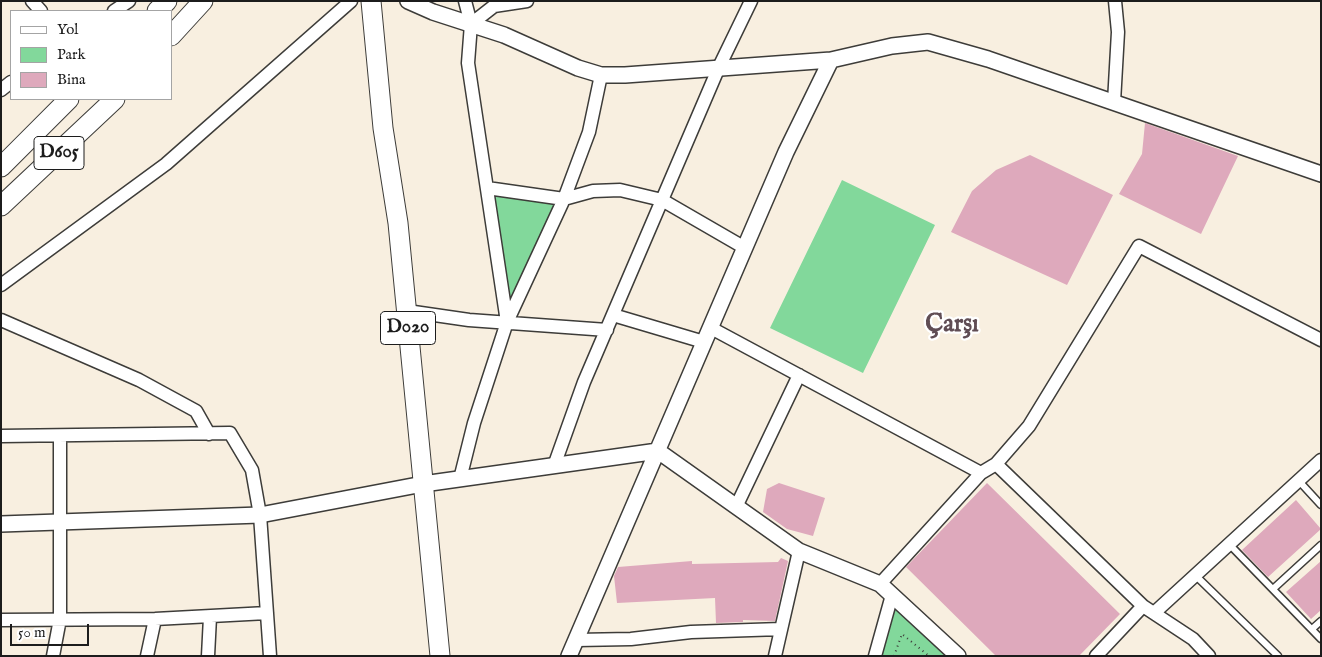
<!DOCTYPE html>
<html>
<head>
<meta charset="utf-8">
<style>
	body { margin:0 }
	#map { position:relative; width:1322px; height:657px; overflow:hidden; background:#f8efe0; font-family:"IM FELL English",serif }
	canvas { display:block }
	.frame { position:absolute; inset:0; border:2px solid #1c1c1c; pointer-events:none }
	.legend { position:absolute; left:10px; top:10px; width:162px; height:90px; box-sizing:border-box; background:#fff; border:1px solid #a4a4a4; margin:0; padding:6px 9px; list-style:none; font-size:15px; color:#1c1c1c }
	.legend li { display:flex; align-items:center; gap:10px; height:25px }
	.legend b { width:25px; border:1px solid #a4a4a4 }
	.scale { position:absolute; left:10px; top:624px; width:79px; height:22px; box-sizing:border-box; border:2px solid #1c1c1c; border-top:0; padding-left:6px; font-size:15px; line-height:18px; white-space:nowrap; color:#1c1c1c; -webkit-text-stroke:4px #fff; paint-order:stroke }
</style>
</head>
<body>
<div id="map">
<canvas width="1322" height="657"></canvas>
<div class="frame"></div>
<ul class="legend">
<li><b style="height:6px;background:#fff"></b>Yol</li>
<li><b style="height:14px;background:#82d89b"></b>Park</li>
<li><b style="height:14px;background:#dea9bc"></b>Bina</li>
</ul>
<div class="scale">50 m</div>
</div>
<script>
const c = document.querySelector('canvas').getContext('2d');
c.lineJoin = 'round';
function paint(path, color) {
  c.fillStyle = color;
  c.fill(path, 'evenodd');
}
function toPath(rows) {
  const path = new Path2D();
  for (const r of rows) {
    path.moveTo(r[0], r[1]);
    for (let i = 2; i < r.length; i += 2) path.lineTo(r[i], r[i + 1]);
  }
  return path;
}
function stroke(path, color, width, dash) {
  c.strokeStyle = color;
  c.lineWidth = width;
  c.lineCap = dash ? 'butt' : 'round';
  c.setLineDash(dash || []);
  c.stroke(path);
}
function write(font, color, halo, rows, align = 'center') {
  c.font = font + ' "IM FELL English",serif';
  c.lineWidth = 4.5;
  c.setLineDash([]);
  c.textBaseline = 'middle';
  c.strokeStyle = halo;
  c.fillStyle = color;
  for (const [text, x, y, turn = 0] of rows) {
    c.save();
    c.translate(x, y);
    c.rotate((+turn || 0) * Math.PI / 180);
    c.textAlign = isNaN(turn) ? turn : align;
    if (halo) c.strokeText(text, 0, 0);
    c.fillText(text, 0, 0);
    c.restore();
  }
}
paint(toPath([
	[842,180,935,225,863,373,770,328],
	[487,188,564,199,507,322],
	[892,595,958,656,875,656]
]), '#82d89b');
paint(toPath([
	[1145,123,1238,156,1201,234,1119,194,1142,154],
	[1030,155,1113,195,1067,285,951,232,972,191,996,170],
	[779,483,825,498,813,536,787,529,763,512,767,489],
	[987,483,1120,614,1079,656,996,656,906,567],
	[1296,500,1321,529,1268,577,1242,550],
	[781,558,788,561,775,621,743,620,743,622,716,623,715,598,617,603,614,576,618,567,692,561,692,564,778,562],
	[1321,561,1321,610,1311,619,1286,592]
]), '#dea9bc');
const service = toPath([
	[1298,480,1321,505],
	[1229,544,1321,639],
	[1195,575,1278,656],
	[1273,589,1321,545],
	[1312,629,1321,621]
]);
const minor = toPath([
	[32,1,41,11],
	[465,1,471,24,468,63,507,322],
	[114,11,129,1],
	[471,24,494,6,527,1],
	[1,90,11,82],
	[1114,102,1118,32,1115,1],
	[487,188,564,199,593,191,620,190,662,200,745,248],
	[1,285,166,164,351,1],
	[407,311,469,320,607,330],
	[613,315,704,342],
	[1,320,139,380,196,411,209,434],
	[711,328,981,473,996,464,1029,426,1139,246,1321,340],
	[1,436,230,433,252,470,260,515,270,656],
	[996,464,1143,606,1193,639,1209,656],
	[554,466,584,382,719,67,751,1],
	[460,479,474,423,507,322,564,199,589,132,601,75],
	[736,507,799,375],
	[880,584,981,473],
	[1154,613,1321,460],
	[1,620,155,619,267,613],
	[576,640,631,639,691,632,781,629],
	[53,656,60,619,60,436],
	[147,656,155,619],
	[208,656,210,617],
	[775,656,799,551],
	[875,656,892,595],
	[1096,656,1143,606]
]);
const tertiary = toPath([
	[408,1,433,12,504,35,578,68,601,75,625,75,831,60,892,46,928,42,988,59,1321,174],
	[1,524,260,515,423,484,658,451,799,551,880,584,958,656],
	[569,656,786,152,831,60]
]);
const primary = toPath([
	[371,1,383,128,398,223,440,656],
	[157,11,167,1],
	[171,36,203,1],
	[1,167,69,99],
	[1,206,115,99]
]);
stroke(service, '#3d3c39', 9);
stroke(minor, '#3d3c39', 15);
stroke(tertiary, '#3d3c39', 18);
stroke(primary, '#3d3c39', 21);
stroke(toPath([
	[894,656,902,634,929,656]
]), '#3d3c39', 2, [1, 4]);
stroke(service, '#fff', 6);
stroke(minor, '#fff', 12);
stroke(tertiary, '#fff', 15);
stroke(primary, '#fff', 19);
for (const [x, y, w] of [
	[59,153,50],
	[408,328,55]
]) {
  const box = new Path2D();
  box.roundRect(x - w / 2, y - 16.5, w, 33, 4);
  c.fillStyle = '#fff';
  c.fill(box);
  stroke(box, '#1c1c1c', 1);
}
write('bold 19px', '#1c1c1c', null, [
	["D605",59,153],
	["D020",408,328]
]);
write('bold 25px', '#604d54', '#fff', [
	["Çarşı",952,326]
]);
</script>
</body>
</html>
